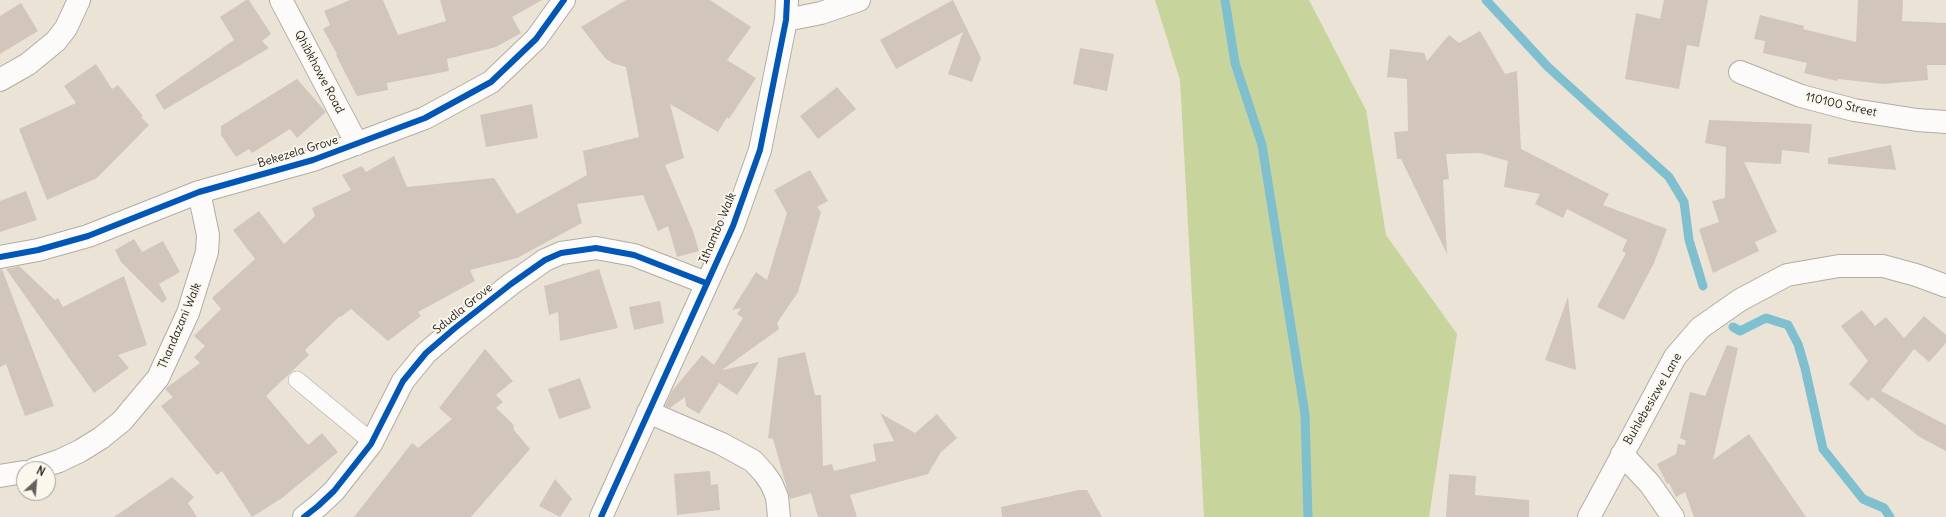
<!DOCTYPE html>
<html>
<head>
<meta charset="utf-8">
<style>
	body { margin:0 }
	#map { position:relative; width:1946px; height:517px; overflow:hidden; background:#ebe4d6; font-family:Delius,sans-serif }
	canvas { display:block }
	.north { position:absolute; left:16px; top:461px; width:40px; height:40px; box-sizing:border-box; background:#fbf7ec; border:1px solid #a29f99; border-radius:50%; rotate:26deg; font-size:11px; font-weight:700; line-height:16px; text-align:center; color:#1c1c1c }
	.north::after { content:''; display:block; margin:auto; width:14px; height:18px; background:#64625d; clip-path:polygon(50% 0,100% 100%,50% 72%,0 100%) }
</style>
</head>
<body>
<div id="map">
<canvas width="1946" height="517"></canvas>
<div class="north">N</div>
</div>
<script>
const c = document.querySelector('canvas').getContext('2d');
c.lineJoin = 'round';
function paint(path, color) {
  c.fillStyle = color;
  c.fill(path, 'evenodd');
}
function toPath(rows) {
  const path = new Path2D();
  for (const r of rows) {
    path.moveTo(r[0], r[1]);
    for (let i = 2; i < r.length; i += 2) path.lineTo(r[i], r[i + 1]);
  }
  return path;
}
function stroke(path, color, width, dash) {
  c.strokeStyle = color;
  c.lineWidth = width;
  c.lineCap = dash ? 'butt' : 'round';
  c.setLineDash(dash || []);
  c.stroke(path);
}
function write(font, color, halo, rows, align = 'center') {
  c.font = font + ' Delius,sans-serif';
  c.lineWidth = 3.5;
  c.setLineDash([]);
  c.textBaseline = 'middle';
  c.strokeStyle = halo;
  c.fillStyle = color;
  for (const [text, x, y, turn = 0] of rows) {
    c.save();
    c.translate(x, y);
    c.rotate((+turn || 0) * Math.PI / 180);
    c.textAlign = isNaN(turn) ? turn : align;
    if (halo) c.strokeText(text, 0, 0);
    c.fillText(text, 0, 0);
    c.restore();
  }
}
paint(toPath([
	[1155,0,1309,0,1366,110,1386,235,1457,334,1429,517,1204,517,1180,80]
]), '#c7d59d');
stroke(toPath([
	[1225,0,1235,63,1262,145,1305,414,1308,517],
	[1486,0,1548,67,1669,177,1684,202,1689,240,1703,286],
	[1733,327,1740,331,1766,318,1788,325,1798,344,1805,368,1823,449,1863,499,1884,508,1890,517]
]), '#7ebfd0', 9);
paint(toPath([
	[246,0,249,0,271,34,262,41,269,48,164,110,155,95,234,40,220,17],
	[350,0,383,0,398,35,446,21,440,0,542,0,512,17,521,33,496,47,447,59,449,71,387,83,388,90,357,96,336,55,337,54,323,29,330,25,324,11],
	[626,0,710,0,751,27,727,60,756,78,729,119,727,117,718,132,670,104,684,158,665,165,693,231,699,251,677,257,668,226,658,231,643,195,577,204,582,223,517,258,470,270,475,281,418,312,421,316,388,341,351,309,341,317,340,316,305,350,309,355,266,396,308,445,322,433,338,452,282,498,252,517,222,471,217,475,161,406,173,397,165,389,200,363,194,357,205,346,194,336,221,309,212,298,255,259,233,230,259,211,284,244,315,216,312,208,351,190,342,175,362,166,366,172,394,156,407,187,494,178,517,214,587,175,583,151,639,137,626,67,612,63,605,58,581,27],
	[953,0,981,58,972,82,948,74,963,32,896,69,880,40],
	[1664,0,1708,0,1699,47,1687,45,1679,89,1625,79,1636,13,1660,19],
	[1858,0,1903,0,1902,21,1946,23,1946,65,1927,65,1928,80,1883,84,1838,79,1837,81,1804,73,1807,63,1763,53,1765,41,1754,39,1760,15,1804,26,1803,29,1856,42],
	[21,3,38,31,0,54,0,16],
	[1480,31,1505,74,1517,71,1521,149,1609,194,1603,205,1667,229,1654,263,1624,320,1597,307,1626,253,1622,251,1627,240,1567,209,1563,218,1535,204,1540,194,1504,187,1508,161,1480,153,1446,154,1449,179,1443,180,1447,254,1401,159,1397,159,1394,132,1408,131,1407,79,1387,77,1390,49,1424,53,1427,61,1449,35,1459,43],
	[1080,48,1114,54,1107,91,1073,84],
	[96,64,112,89,118,85,143,116,141,117,149,125,97,178,47,200,19,129,76,103,64,86],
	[297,79,326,112,297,138,290,129,252,153,249,149,236,157,221,135,221,126],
	[837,87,856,109,818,139,800,116],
	[532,104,538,138,486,147,480,115],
	[1709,120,1812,124,1809,153,1782,150,1781,164,1744,162,1777,232,1755,242,1759,251,1713,273,1699,229,1719,222,1712,201,1725,198,1726,147,1705,143],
	[1891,145,1896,170,1828,164,1828,158],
	[810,170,828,201,817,207,821,212,798,292,777,323,779,329,722,370,759,362,737,395,719,383,699,414,686,406,685,397,670,408,665,406,672,391,702,355,714,365,743,318,737,314,741,308,732,310,756,272,767,280,787,213,774,190],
	[26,191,37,220,0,232,0,201],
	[134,239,142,252,163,241,180,272,159,284,167,299,162,303,121,262,115,250],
	[19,266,55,300,58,298,63,307,124,276,147,345,118,355,129,368,94,393,6,269],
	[2,269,54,406,25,416,6,364,0,367,0,270],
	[599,269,618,328,560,341,558,312,549,315,544,286],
	[1568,297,1576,370,1545,360],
	[660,301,664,323,634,330,629,307],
	[1862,310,1875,326,1886,317,1904,338,1924,316,1946,335,1946,343,1929,362,1913,348,1914,349,1881,391,1946,425,1946,451,1918,436,1872,397,1868,401,1849,384,1868,361,1841,326],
	[1727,345,1738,348,1713,460,1749,434,1806,517,1694,517,1685,492,1676,497,1669,483,1667,484,1657,464,1676,454,1678,444,1685,445,1686,441,1680,438,1690,392,1705,396],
	[485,349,513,381,496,395,503,402,496,408,513,424,514,430,530,449,471,517,354,517,412,443,418,448,452,419,439,408],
	[805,352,815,395,821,395,823,466,832,464,834,471,876,461,873,444,894,441,880,413,915,433,937,414,957,438,941,452,928,474,850,495,857,517,818,517,811,493,790,499,773,439,768,438,778,358],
	[580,378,591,408,559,419,548,389],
	[710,471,711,485,718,484,720,510,677,515,674,474],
	[1449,474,1476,476,1475,495,1529,500,1529,517,1446,517],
	[172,477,194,497,188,503,197,517,114,517],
	[555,479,572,499,560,517,539,506],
	[1079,490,1087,490,1102,517,1002,517,1001,507]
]), '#d2c5bc');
const service = toPath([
	[297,380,372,442]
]);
const minor = toPath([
	[281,0,357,144],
	[786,20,821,13,859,0],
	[1740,72,1801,96,1854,110,1917,120,1946,122],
	[0,80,28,64,56,41,66,28,79,0],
	[0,257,38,250,88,236,199,192,313,160,425,118,491,82,536,39,564,0],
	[648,412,722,444,753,461,764,473,771,483,777,497,779,517],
	[1622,454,1650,484,1673,517],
	[35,469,59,461,80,451,101,438,122,421,158,378,188,313,207,252,208,235,199,192],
	[0,476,24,472],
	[304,517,318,506,334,491,371,444,403,381,426,353,455,328,511,284,545,260,561,253,596,248,634,255,706,283],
	[601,517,733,226,760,150,786,20,787,0],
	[1589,517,1675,357,1700,328,1740,300,1787,275,1839,266,1883,266,1916,275,1946,286]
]);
stroke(service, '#b1ada4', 18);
stroke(minor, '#b1ada4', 24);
stroke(service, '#fcfbf9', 17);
stroke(minor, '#fcfbf9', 22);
stroke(toPath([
	[0,257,38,250,88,236,199,192,313,160,425,118,491,82,536,39,564,0],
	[304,517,318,506,334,491,371,444,403,381,426,353,455,328,511,284,545,260,561,253,596,248,634,255,706,283],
	[601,517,733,226,760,150,786,20,787,0]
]), '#0057b8', 6);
write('12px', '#1c1c1c', '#fbf7ec', [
	["Qhibkhowe Road",319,72,62],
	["110100 Street",1841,105,13],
	["Bekezela Grove",298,152,-17],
	["Ithambo Walk",718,228,-67],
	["Sdudla Grove",463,309,-39],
	["Thandazani Walk",180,326,-67],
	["Buhlebesizwe Lane",1653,399,-60]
]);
</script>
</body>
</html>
